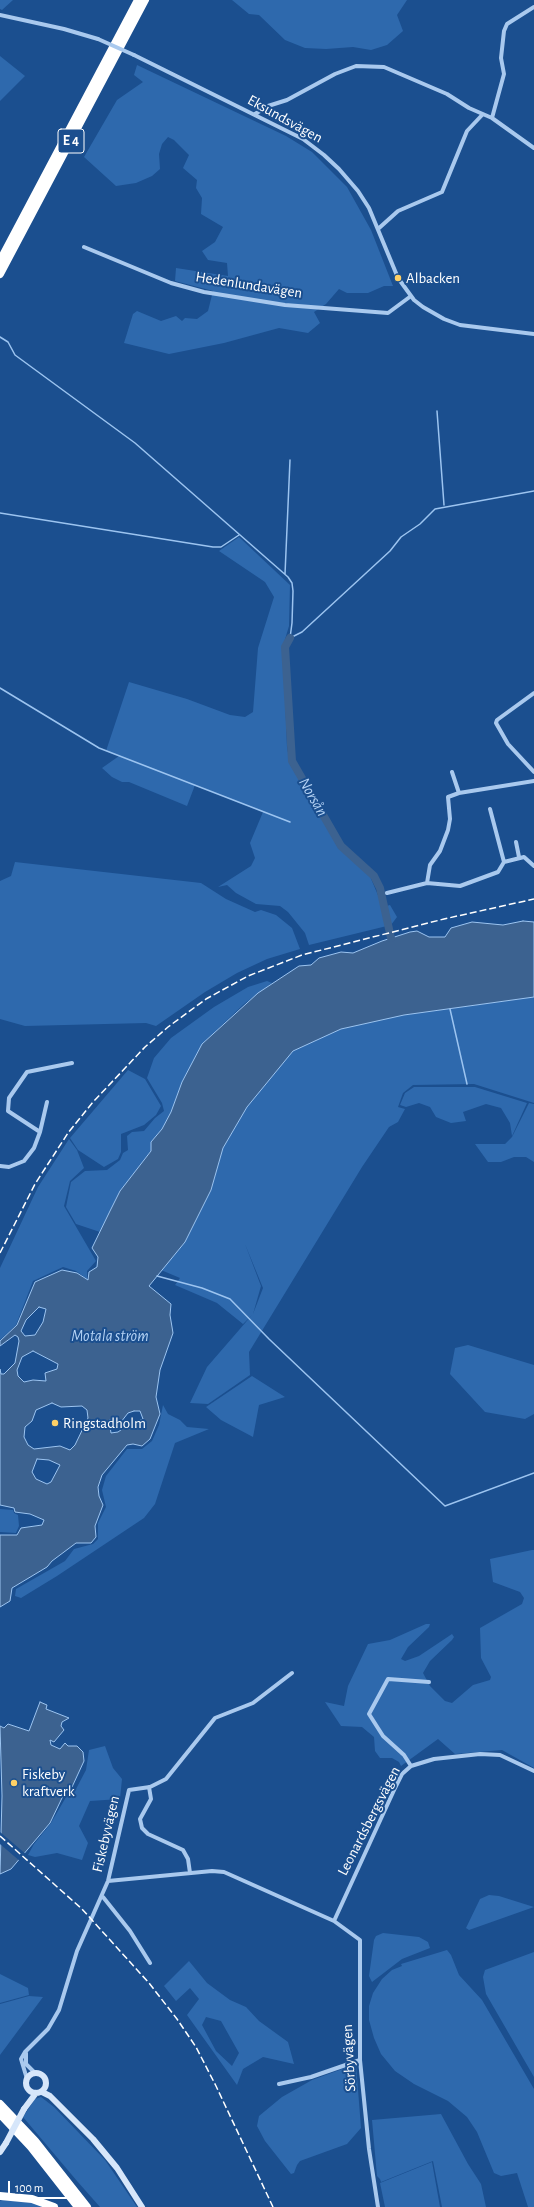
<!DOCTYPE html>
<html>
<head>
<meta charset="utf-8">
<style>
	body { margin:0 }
	#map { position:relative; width:534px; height:2207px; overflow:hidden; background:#1b4f8f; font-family:"Alegreya Sans",sans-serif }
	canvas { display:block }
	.scale { position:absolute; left:8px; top:2181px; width:63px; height:18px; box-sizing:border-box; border:2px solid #fff; border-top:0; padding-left:5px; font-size:12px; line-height:14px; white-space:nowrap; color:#fff; -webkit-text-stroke:3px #1b4f8f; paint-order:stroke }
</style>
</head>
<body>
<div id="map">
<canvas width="534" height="2207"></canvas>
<div class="scale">100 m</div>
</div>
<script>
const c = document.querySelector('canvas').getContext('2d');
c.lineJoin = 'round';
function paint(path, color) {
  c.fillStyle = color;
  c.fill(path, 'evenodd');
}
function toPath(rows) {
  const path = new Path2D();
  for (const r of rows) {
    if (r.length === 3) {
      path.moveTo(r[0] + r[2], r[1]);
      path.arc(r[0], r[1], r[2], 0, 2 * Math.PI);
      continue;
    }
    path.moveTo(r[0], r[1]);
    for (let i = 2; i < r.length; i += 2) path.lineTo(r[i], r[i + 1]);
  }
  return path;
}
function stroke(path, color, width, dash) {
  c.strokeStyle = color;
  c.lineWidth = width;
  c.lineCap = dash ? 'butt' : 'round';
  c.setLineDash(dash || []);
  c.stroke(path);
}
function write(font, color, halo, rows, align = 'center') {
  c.font = font + ' "Alegreya Sans",sans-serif';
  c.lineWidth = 4;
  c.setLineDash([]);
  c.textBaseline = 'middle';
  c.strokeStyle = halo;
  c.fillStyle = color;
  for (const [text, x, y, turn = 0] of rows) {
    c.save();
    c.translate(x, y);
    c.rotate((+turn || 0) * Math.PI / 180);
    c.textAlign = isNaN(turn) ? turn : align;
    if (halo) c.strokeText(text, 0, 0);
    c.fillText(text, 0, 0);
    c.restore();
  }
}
paint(toPath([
	[0,0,13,0,2,10,0,9],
	[232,0,407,0,397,15,403,31,387,45,371,50,353,47,326,49,305,48,285,40,259,15,249,14],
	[0,56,25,76,0,101],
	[137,65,286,136,312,152,347,187,371,230,393,286,384,286,368,293,347,293,339,289,326,304,314,312,320,323,308,333,279,328,224,343,169,354,124,343,133,314,137,311,161,321,176,316,182,321,185,318,197,319,208,311,213,291,175,281,176,268,228,276,227,263,208,260,202,251,215,242,223,227,201,214,202,198,196,188,197,180,183,168,189,155,174,140,168,137,162,144,159,154,160,169,152,176,136,183,116,186,84,157,117,100,143,82,134,75],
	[239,537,290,585,289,626,283,646,287,747,290,764,338,847,369,874,383,907,390,905,397,917,391,925,309,945,305,933,288,912,280,906,256,904,236,893,227,885,218,887,251,866,255,858,250,843,263,812,195,785,187,806,129,782,122,782,112,777,102,768,119,756,106,751,129,682,187,699,230,715,245,717,253,712,258,648,274,597,265,582,219,551],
	[15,862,201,883,226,899,255,912,261,910,276,915,292,928,300,949,267,959,237,973,205,992,156,1026,146,1023,25,1026,0,1019,0,881,11,876],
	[267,981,272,983,244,1004,202,1044,182,1082,171,1112,162,1129,151,1142,151,1151,120,1191,100,1232,76,1224,66,1207,71,1182,85,1171,107,1170,120,1160,123,1153,128,1150,127,1136,132,1132,144,1131,155,1118,164,1111,162,1103,147,1078,154,1058,171,1038,214,1007,248,987],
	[534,997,534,1103,474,1084,413,1085,403,1093,398,1107,405,1109,398,1122,389,1127,362,1167,249,1352,250,1375,208,1404,190,1403,207,1367,252,1315,243,1324,217,1303,175,1285,180,1278,161,1270,185,1242,211,1190,223,1148,247,1107,280,1065,293,1051,341,1029,404,1015],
	[218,1234,245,1244,263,1288,253,1314,261,1286,245,1244],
	[128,1070,145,1079,161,1106,156,1115,144,1125,121,1134,121,1152,118,1159,104,1167,78,1150,70,1138],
	[414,1087,475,1087,527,1103,512,1136,510,1123,501,1108,486,1104,463,1112,466,1121,451,1123,436,1117,430,1107,419,1103,406,1107,400,1105,405,1093],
	[529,1103,534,1104,534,1162,526,1157,514,1157,501,1162,488,1162,475,1144,505,1144,512,1137],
	[69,1139,77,1150,84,1168,70,1181,64,1206,96,1261,87,1271,87,1279,76,1271,63,1267,33,1281,16,1325,0,1340,0,1268,38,1187],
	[468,1345,534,1365,534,1414,525,1419,485,1412,450,1374,455,1348],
	[252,1376,285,1397,259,1405,253,1437,221,1420,206,1407],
	[163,1405,168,1414,180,1420,187,1427,209,1429,175,1443,155,1504,144,1518,57,1576,21,1598,15,1596,16,1589,65,1561,74,1549,93,1544,98,1539,98,1523,106,1507,102,1490,106,1476,127,1449,142,1449,152,1441,159,1425],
	[0,1509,13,1510,14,1513,18,1515,19,1526,16,1533,0,1532],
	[532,1550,534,1550,534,1768,502,1750,455,1754,438,1739,401,1766,399,1762,392,1758,380,1758,375,1751,374,1737,362,1727,341,1726,325,1702,344,1706,348,1686,368,1644,390,1640,426,1624,430,1624,429,1627,408,1647,401,1659,405,1661,419,1656,452,1634,454,1637,452,1640,430,1661,423,1673,430,1686,445,1701,452,1703,473,1685,490,1680,491,1677,481,1658,480,1628,522,1604,524,1598,520,1592,493,1582,490,1559],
	[105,1746,113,1768,122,1779,120,1799,90,1801,79,1826,88,1843,82,1860,57,1853,35,1857,28,1855,34,1844,51,1823,69,1792,76,1789,86,1770,89,1750],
	[489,1895,499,1896,534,1907,469,1930,466,1928,480,1899],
	[383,1933,419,1937,428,1942,430,1948,402,1959,372,1982,369,1976,374,1940,376,1936],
	[447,1950,451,1955,459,1975,482,2000,534,2089,534,2207,528,2207,517,2173,501,2176,494,2173,477,2132,467,2117,448,2101,414,2084,395,2071,381,2054,374,2038,369,2020,369,2006,373,1993,382,1979,392,1970,402,1966,401,1964],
	[534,1952,534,2077,486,1994,483,1977,485,1970],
	[189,1961,207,1983,230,2000,246,2007,259,2021,288,2042,294,2064,263,2057,243,2069,237,2085,187,2015,199,1999,190,1988,176,2001,164,1986],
	[206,2017,221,2021,239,2053,232,2066,216,2051,202,2025],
	[0,1974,28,1988,29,1995,0,2003],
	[29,1996,43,1997,0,2055,0,2004],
	[356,2064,361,2128,347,2144,300,2161,297,2165,294,2173,291,2174,265,2141,257,2126,259,2116,282,2097,312,2080],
	[41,2097,54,2107,105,2160,137,2207,100,2207,77,2181,23,2117,35,2099],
	[441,2114,468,2164,481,2184,486,2207,442,2207,433,2161,381,2182,380,2179,377,2176,372,2120],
	[432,2162,440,2207,385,2207,380,2183],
	[3,2200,35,2203,44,2207,0,2207,0,2201]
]), '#2e69ad');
const water = toPath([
	[523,921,534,922,534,997,404,1015,341,1029,293,1051,247,1107,223,1148,211,1190,185,1242,149,1286,171,1304,170,1315,173,1333,160,1370,156,1397,160,1414,150,1439,142,1446,133,1444,127,1445,102,1475,98,1487,99,1496,103,1505,95,1526,96,1537,91,1543,76,1543,52,1561,47,1567,12,1588,10,1601,0,1607,0,1535,17,1535,21,1528,42,1525,44,1520,30,1514,15,1512,14,1508,0,1505,0,1369,1,1374,4,1374,15,1363,19,1341,18,1337,15,1335,0,1346,0,1341,17,1325,35,1282,62,1270,77,1273,88,1280,89,1272,97,1267,98,1257,92,1248,110,1211,120,1191,151,1151,151,1142,162,1129,171,1112,182,1082,202,1044,258,993,299,966,311,965,319,958,341,952,353,953,382,941,410,932,417,931,429,937,445,937,451,928,472,922,503,925,523,921],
	[39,1307,46,1309,43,1322,35,1335,25,1336,21,1331,26,1320,39,1307],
	[33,1351,58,1364,57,1369,45,1373,46,1381,33,1380,24,1382,18,1376,17,1370,22,1357,33,1351],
	[52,1403,61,1407,82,1406,87,1410,88,1418,75,1445,70,1450,60,1446,34,1449,28,1445,24,1437,25,1427,32,1421,36,1410,52,1403],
	[134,1411,140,1411,143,1419,128,1425,118,1432,111,1433,109,1420,112,1419,117,1422,121,1422,128,1413,134,1411],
	[37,1459,49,1460,60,1465,51,1482,47,1484,36,1479,32,1472,37,1459],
	[40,1702,47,1705,46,1709,69,1718,62,1722,61,1726,64,1730,54,1742,50,1740,51,1745,60,1749,65,1743,68,1746,77,1746,83,1752,84,1761,72,1787,62,1798,50,1823,11,1869,0,1874,2,1796,0,1726,4,1728,8,1724,29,1731,40,1702]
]);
paint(water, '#3c6290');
stroke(water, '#9cc4f0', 1);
paint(toPath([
	[0,1832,27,1855,21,1862,0,1844]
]), '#1b4f8f');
stroke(toPath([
	[0,337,8,342,15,355,135,443,288,577,292,583,293,591,292,623,290,638],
	[437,411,444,505],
	[0,513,213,547,221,547,239,535],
	[285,574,290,460],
	[290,638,302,632,390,551,401,537,420,524,435,509,534,491],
	[0,688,99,748,290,822],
	[450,1009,467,1084],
	[157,1276,202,1288,230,1299,269,1339,445,1506,534,1473]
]), '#9cc4f0', 1.5);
stroke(toPath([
	[290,638,285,647,292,761,341,846,374,876,380,888,391,938]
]), '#3c6290', 8);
stroke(toPath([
	[0,15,64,29,98,39],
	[134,55,303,139,324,155,339,169,358,191,369,208,398,278,414,300,423,307,444,319,460,325,534,334],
	[255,114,268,106,287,100,335,74,356,66,384,67,447,94,469,108,492,118,534,148],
	[492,118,504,74,501,58,504,31,507,24,534,7],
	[378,229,398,211,442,192,467,131,483,114],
	[84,247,171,283,204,292,285,305,388,313,411,296],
	[534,693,497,720,496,723,508,744,534,772],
	[452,772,459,793],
	[490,809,504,862],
	[516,842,519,857],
	[504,862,524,857,534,866],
	[427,883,430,865,440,851,448,830,450,819,448,797,459,793,534,781],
	[387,893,427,883,460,886,498,872,504,862],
	[47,1102,40,1132,8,1111,9,1098,27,1072,72,1063],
	[0,1166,9,1167,24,1161,34,1148,40,1132],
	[411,1766,404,1755,383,1736,369,1714,388,1679,429,1682],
	[149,1787,151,1799,140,1819,142,1828,148,1834,183,1850,188,1859,190,1873],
	[108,1881,212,1871,224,1872,334,1921,395,1788,402,1774,411,1766,434,1759,480,1754,500,1755,534,1771],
	[103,1897,130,1931,150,1963],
	[334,1921,360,1940,360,2060,369,2149,378,2207],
	[26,2053,26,2064,35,2073],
	[27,2079,21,2059,25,2052,48,2029,59,2010,77,1951,108,1881,129,1790,150,1787,166,1779,215,1718,253,1703,292,1673],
	[279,2084,311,2077,360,2060]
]), '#a9c9ee', 4);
stroke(toPath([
	[36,2083,10],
	[42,2092,50,2096,93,2139,117,2168,142,2207],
	[24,2109,36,2093],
	[0,2152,6,2143]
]), '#d6e6fa', 6);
stroke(toPath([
	[0,261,138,0],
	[0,274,145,0],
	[0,2104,35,2141,87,2207],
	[0,2114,31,2147,78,2207],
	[0,2196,32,2199,54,2207]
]), '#fff', 8);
stroke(toPath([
	[0,1253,35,1184,68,1133,93,1102,145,1047,168,1027,206,999,248,976,302,955,444,919,534,899],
	[0,1836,82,1909,149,1983,177,2019,196,2047,216,2086,273,2207]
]), '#fff', 1.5, [7, 3]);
stroke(toPath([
	[98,39,134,55]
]), '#a9c9ee', 4);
stroke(toPath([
	[6,2143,24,2109]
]), '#d6e6fa', 6);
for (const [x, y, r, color] of [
	[398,278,4,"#ffd166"],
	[55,1423,4,"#ffd166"],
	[14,1783,4,"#ffd166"]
]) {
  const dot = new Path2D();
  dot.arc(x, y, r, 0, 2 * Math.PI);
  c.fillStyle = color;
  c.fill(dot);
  stroke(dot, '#1b4f8f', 1.5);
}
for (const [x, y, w] of [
	[71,141,26]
]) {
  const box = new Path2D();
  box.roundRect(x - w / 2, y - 12, w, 24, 3);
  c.fillStyle = '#1b4f8f';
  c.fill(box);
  stroke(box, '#fff', 1);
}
write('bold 14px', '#fff', null, [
	["E 4",71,141]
]);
write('15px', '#fff', '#1b4f8f', [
	["Eksundsvägen",285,119,29],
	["Hedenlundavägen",249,285,9],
	["Leonardsbergsvägen",369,1821,-63],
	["Fiskebyvägen",106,1834,-77],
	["Sörbyvägen",349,2058,-93]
]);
write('15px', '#fff', '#1b4f8f', [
	["Albacken",406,278],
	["Ringstadholm",63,1423],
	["Fiskeby",22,1774],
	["kraftverk",22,1791]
], 'left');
write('italic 16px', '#b5d3f5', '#1b4f8f', [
	["Norsån",313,797,60],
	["Motala ström",110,1336]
]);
</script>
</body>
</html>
